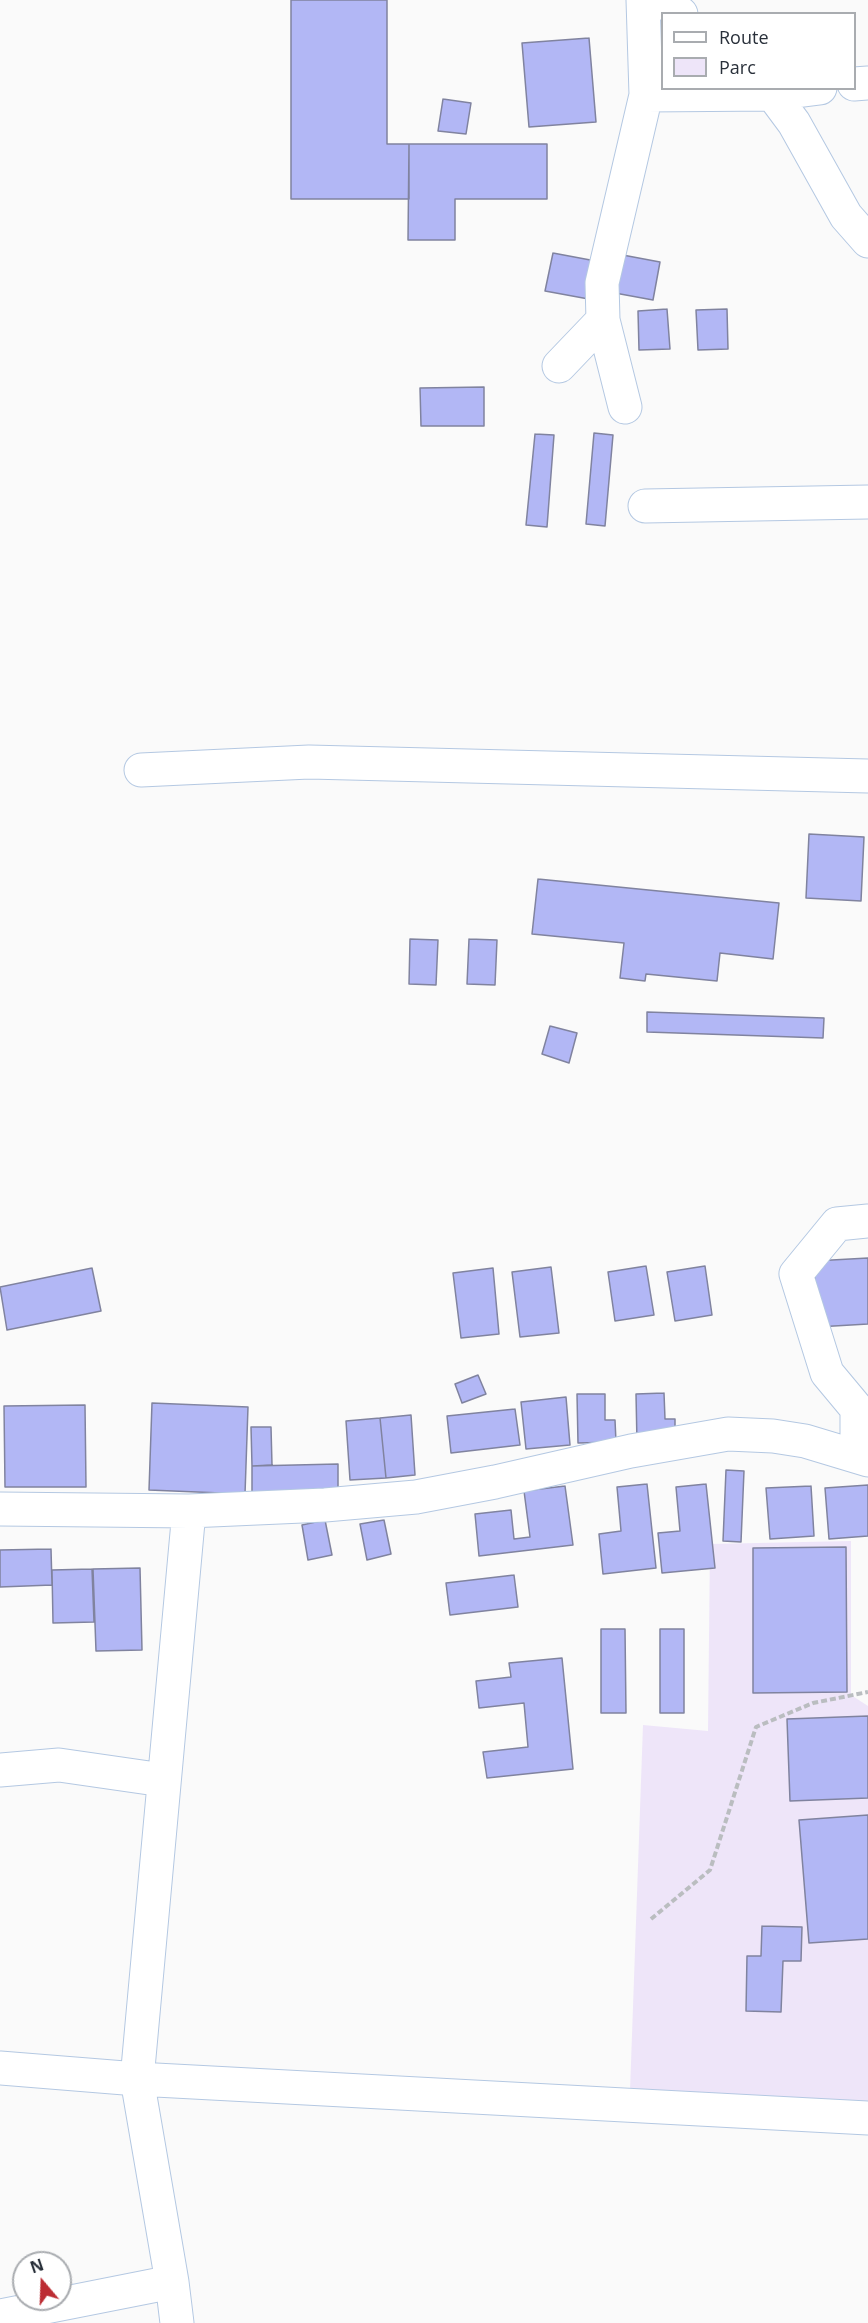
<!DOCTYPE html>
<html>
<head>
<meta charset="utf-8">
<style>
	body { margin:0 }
	#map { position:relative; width:868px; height:2323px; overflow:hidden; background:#fafafa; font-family:"Open Sans",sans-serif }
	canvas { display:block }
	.legend { position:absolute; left:661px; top:12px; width:195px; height:78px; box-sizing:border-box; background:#fff; border:2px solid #a9acb0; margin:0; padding:8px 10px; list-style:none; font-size:18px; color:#29303a }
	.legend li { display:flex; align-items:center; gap:12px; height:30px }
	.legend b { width:30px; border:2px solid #a9acb0 }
	.north { position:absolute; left:12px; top:2251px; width:60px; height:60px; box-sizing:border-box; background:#fff; border:2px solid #a9acb0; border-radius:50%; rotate:341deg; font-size:16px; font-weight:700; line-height:24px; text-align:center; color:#29303a }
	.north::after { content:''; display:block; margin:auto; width:21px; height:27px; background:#bc2c33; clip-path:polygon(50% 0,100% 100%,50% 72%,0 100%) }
</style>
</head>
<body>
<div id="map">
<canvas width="868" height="2323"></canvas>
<ul class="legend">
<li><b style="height:8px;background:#fff"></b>Route</li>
<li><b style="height:16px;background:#eee5f9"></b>Parc</li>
</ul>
<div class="north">N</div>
</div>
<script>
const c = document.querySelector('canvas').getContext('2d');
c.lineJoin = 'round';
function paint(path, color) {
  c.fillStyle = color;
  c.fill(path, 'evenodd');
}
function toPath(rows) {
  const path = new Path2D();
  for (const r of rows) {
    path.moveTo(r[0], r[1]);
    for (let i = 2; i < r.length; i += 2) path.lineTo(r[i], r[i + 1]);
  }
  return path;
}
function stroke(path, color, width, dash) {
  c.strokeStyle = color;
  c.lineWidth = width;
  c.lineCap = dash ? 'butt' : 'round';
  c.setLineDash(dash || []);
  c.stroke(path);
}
paint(toPath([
	[851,1541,851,1695,868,1706,868,2107,630,2091,643,1725,708,1731,710,1544]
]), '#eee5f9');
const building = toPath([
	[291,0,387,0,387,144,409,144,409,199,291,199,291,0],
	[589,38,596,122,529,127,522,43,589,38],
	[443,99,471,103,466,134,438,131,443,99],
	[409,144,547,144,547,199,455,199,455,240,408,240,409,144],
	[553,253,601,262,594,300,545,291,553,253],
	[612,253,660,262,653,300,604,291,612,253],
	[667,309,670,349,639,350,638,311,667,309],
	[727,309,728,349,698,350,696,310,727,309],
	[484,387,484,426,421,426,420,388,484,387],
	[594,433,613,435,605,526,586,524,594,433],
	[535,434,554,435,547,527,526,525,535,434],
	[809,834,864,837,861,901,806,898,809,834],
	[538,879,779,903,773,959,720,953,717,981,646,974,645,981,620,978,624,943,532,934,538,879],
	[410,939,438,940,436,985,409,984,410,939],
	[469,939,497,940,495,985,467,984,469,939],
	[647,1012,824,1018,823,1038,647,1032,647,1012],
	[550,1026,577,1033,569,1063,542,1054,550,1026],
	[868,1258,868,1324,817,1327,814,1261,868,1258],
	[646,1266,654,1315,615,1321,608,1272,646,1266],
	[705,1266,712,1315,675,1321,667,1272,705,1266],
	[551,1267,559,1333,520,1337,512,1272,551,1267],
	[92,1268,101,1311,7,1330,0,1287,92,1268],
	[493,1268,499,1334,461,1338,453,1273,493,1268],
	[478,1375,486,1394,462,1403,455,1384,478,1375],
	[664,1393,665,1419,675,1419,675,1442,637,1443,636,1394,664,1393],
	[577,1394,605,1394,605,1420,615,1420,616,1442,578,1443,577,1394],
	[566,1397,570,1445,526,1449,521,1402,566,1397],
	[152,1403,248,1407,245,1494,149,1490,152,1403],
	[85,1405,86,1487,5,1487,4,1406,85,1405],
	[515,1409,520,1445,451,1453,447,1416,515,1409],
	[411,1415,415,1475,386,1478,380,1418,411,1415],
	[380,1418,386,1478,350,1480,346,1421,380,1418],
	[251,1427,271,1427,272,1465,252,1466,251,1427],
	[338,1464,338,1492,252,1493,252,1466,338,1464],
	[726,1470,744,1471,741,1542,723,1541,726,1470],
	[647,1484,656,1568,603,1574,599,1534,621,1531,617,1487,647,1484],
	[706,1484,715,1568,662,1573,658,1533,680,1531,676,1487,706,1484],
	[868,1485,868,1536,829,1539,825,1488,868,1485],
	[565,1486,573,1545,479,1556,475,1514,511,1510,514,1539,530,1537,524,1491,565,1486],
	[811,1486,814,1536,770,1539,766,1488,811,1486],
	[325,1520,332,1555,308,1560,302,1525,325,1520],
	[384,1520,391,1554,367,1560,360,1524,384,1520],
	[846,1547,847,1692,753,1693,753,1548,846,1547],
	[51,1549,52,1585,0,1587,0,1550,51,1549],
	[140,1568,142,1650,96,1651,93,1569,140,1568],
	[92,1569,94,1622,53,1623,52,1570,92,1569],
	[514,1575,518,1607,450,1615,446,1583,514,1575],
	[601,1629,625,1629,626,1713,601,1713,601,1629],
	[660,1629,684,1629,684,1713,660,1713,660,1629],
	[562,1658,573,1769,487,1778,483,1752,528,1747,524,1703,479,1708,476,1681,511,1677,509,1663,562,1658],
	[868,1716,868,1798,790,1801,787,1719,868,1716],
	[868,1815,868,1939,809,1943,799,1820,868,1815],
	[762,1926,802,1927,801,1961,783,1961,781,2012,746,2011,747,1956,761,1956,762,1926]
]);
paint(building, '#b2b7f5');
stroke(building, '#80839f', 1.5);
const minor = toPath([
	[643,0,646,95,773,94,820,88],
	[657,0,673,7,681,14],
	[854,84,868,83],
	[768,88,794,123,846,216,868,241],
	[603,320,625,407],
	[559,366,603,320,602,283,646,95],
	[645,506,868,502],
	[141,770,309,762,868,776],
	[857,1455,857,1409,827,1373,796,1274,837,1224,868,1221],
	[0,1509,189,1511,325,1505,416,1497,495,1482,631,1451,728,1434,773,1436,805,1441,868,1460],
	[0,1770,59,1765,163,1780],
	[0,2068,137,2079,868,2118],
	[0,2316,172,2282],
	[177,2323,172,2282,137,2079,189,1511]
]);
stroke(minor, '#b4c8e2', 35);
stroke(toPath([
	[651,1919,710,1870,756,1727,813,1703,868,1692]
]), '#babdc0', 4, [6, 3]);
stroke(minor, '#fff', 33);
</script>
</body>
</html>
